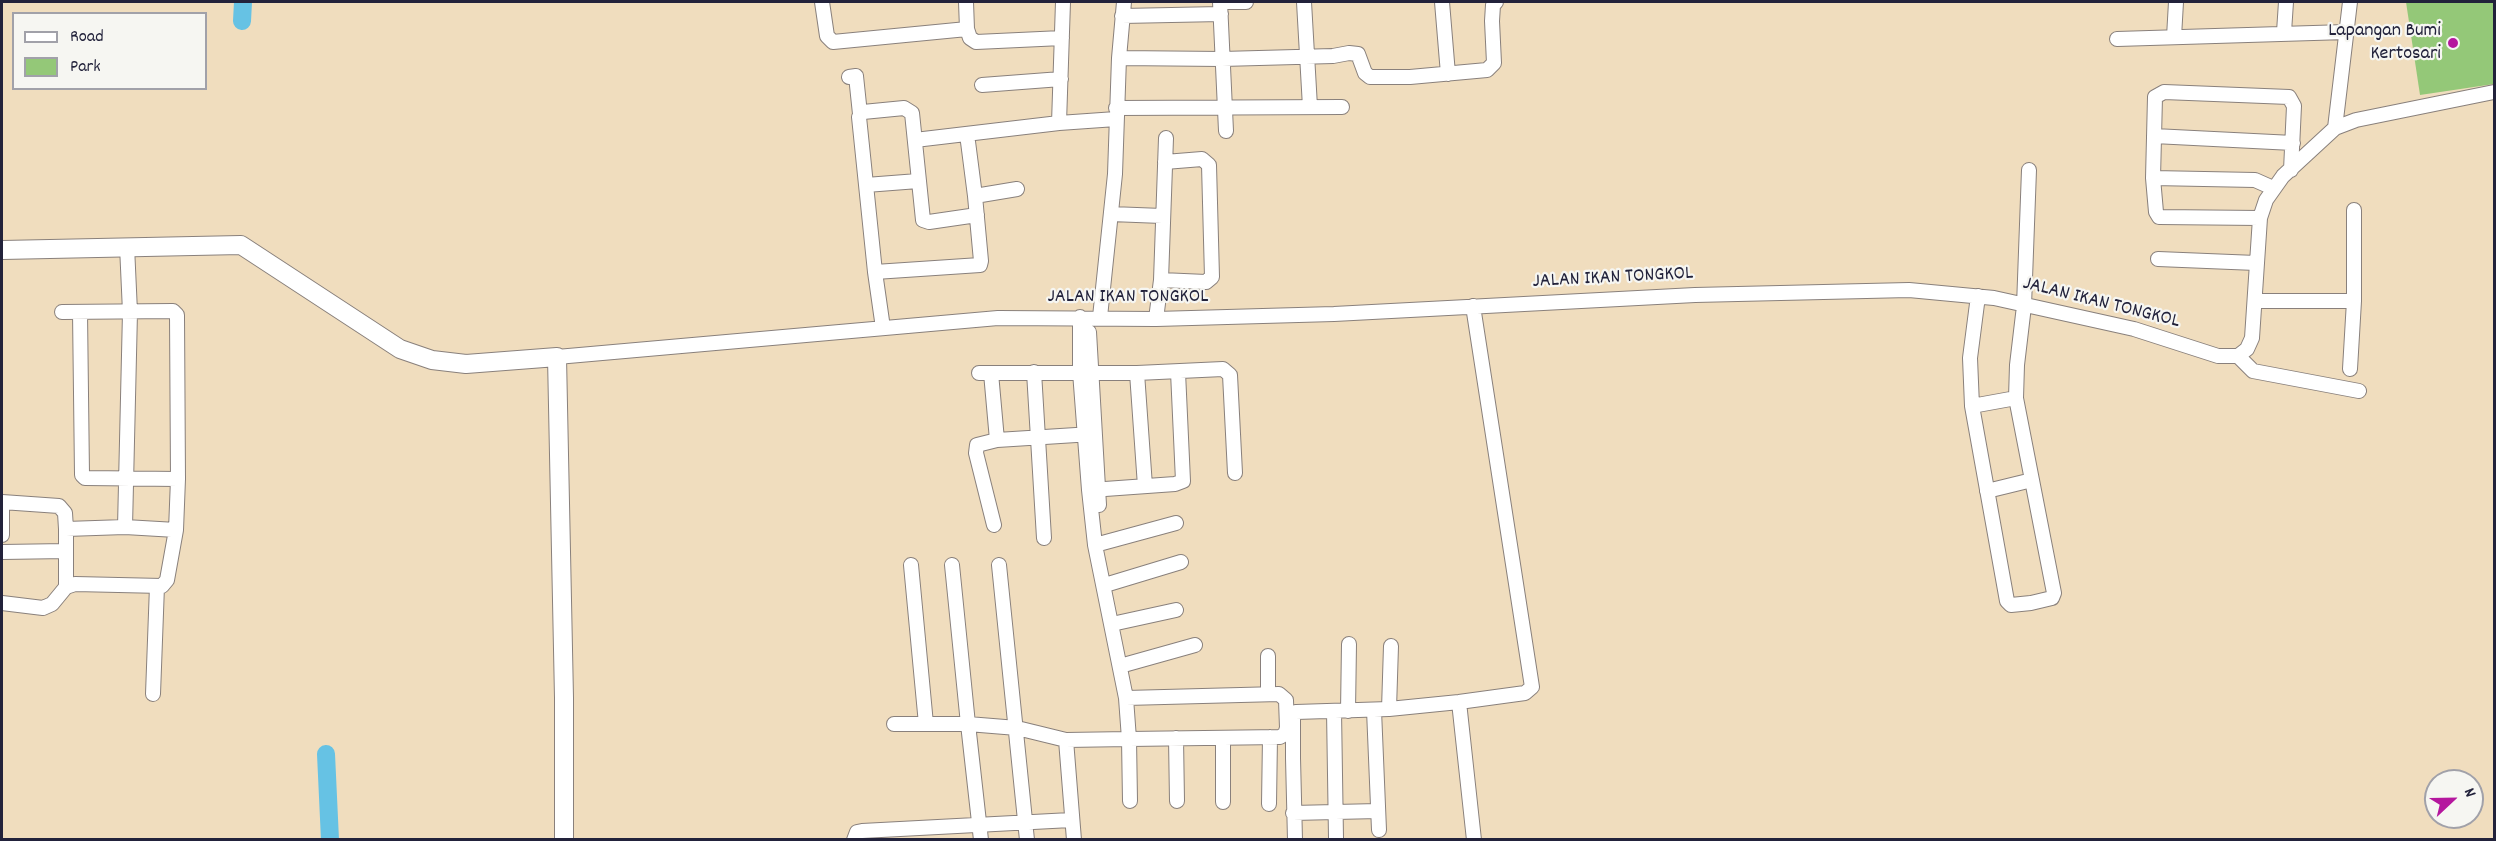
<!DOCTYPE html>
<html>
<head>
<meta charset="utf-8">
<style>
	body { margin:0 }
	#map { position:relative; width:2496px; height:841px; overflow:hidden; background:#f0ddbe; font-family:Dekko,sans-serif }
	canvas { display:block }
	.frame { position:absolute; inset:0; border:3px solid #22223b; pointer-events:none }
	.legend { position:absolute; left:12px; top:12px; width:195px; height:78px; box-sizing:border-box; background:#f6f6f2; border:2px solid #a1a1a9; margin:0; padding:8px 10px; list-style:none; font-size:18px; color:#22223b }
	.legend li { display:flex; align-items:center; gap:12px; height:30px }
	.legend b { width:30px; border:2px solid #a1a1a9 }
	.north { position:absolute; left:2424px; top:769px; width:60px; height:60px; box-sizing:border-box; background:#f6f6f2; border:2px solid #a1a1a9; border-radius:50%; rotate:68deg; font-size:16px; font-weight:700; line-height:24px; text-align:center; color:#22223b }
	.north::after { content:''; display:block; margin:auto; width:21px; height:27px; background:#b5179e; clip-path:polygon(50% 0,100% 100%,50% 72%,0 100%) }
</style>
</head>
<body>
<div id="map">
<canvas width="2496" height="841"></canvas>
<div class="frame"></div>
<ul class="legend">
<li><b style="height:8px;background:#fff"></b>Road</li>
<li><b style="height:16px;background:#94c878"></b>Park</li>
</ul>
<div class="north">N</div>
</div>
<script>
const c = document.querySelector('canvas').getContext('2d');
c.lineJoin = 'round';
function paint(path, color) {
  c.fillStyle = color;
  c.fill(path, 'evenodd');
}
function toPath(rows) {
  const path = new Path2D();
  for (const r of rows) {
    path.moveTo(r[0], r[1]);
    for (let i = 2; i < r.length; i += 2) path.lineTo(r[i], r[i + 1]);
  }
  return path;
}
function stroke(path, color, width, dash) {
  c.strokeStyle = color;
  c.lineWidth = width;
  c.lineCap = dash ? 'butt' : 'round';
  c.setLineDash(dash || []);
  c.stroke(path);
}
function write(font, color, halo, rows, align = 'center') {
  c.font = font + ' Dekko,sans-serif';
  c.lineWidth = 4.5;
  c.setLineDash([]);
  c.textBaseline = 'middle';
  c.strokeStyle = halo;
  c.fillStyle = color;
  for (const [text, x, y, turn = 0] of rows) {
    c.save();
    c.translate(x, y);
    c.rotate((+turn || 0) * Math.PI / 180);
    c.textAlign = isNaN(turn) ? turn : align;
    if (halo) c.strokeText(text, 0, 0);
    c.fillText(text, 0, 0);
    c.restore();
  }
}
paint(toPath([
	[2406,2,2494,2,2494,84,2420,95]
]), '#94c878');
stroke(toPath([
	[242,21,243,2],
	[326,754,330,840]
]), '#66c2e4', 18);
const minor = toPath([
	[822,2,827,36,833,42,967,29],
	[966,2,967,29,970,38,976,42,1062,38],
	[1220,2,1226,131],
	[1220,2,1246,2],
	[1304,2,1310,107],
	[1442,2,1448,74],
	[1122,16,1221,14],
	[2284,32,2286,2],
	[2174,37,2176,2],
	[2117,39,2346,32],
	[1119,58,1222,59,1333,56,1349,53,1358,54,1365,73,1370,77,1410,77,1487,70,1494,63,1492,21,1493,5,1496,2],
	[849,77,856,76,860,114],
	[982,85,1061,79],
	[1116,108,1342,107],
	[1059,123,1063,2],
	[2335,128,2350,2],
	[967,134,975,196,981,261,980,265,875,272,859,117,863,112,904,108,912,113,923,220,929,222,977,215],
	[2154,136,2293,143],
	[915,140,1059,123,1116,119],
	[2153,178,2255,180,2273,188],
	[866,185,918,181],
	[975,196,1017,189],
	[1111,214,1162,216],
	[2260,218,2159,217,2156,212,2153,178,2155,97,2164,92,2289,97,2294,106,2291,170],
	[2158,259,2256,263],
	[875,272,883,328],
	[1161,280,1206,282,1212,277,1209,165,1202,159,1165,162],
	[1978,296,1970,358,1972,406,2007,601,2011,605,2031,603,2052,598,2054,593,2016,398,2017,365,2024,306,2029,170],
	[2256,301,2354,301,2354,210],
	[80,312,82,475,85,478,178,479],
	[1080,317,1080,372,1089,490,1095,545,1126,698,1129,739,1280,737,1285,734,1287,728,1286,700,1279,694,1126,698],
	[1100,317,1115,174,1119,58,1124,2],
	[1156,319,1161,280,1166,138],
	[1089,332,1099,505],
	[2238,356,2253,371,2359,391],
	[557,357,998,318,1156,319,1334,314,1695,295,1909,290,1994,298,2134,329,2218,356,2238,356,2247,349,2252,338,2260,218,2266,200,2283,176,2335,128,2356,120,2494,92],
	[2350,369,2354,301],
	[1034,372,1044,538],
	[979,373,1137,373,1223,369,1230,375,1235,473],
	[991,373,997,440],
	[1137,373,1145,486],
	[1972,406,2016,398],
	[1091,490,1175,484,1183,481,1178,372],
	[1987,491,2032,480],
	[2,502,59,506,65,513,66,529],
	[994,525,976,453,977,445,997,440,1092,434],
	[125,527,130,312,127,246],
	[2,535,2,502],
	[1095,545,1176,523],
	[66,551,66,587],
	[2,552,66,551,66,529,125,527,176,530],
	[911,565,926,724],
	[999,565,1027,840],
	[1105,585,1181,562],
	[2,603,43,608,52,604,66,587,75,584,162,586,167,580,176,530,178,479,177,315,173,311,62,312],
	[1112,624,1176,610],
	[1120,666,1195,645],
	[153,694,157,586],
	[1268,694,1268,656],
	[1459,702,1474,840],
	[1389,709,1391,646],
	[1374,710,1379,830],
	[1334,711,1336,838],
	[1348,711,1349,644],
	[894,724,968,724,952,565],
	[1176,738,1177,801],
	[1223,802,1223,738],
	[1269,804,1270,737],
	[1293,813,1378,811],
	[854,840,857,832,862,831,1071,820],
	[981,840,968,724,1017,728,1066,740],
	[1074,840,1066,740,1129,739,1130,801],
	[1295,840,1293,758,1293,717,1296,712,1389,709,1459,702,1525,693,1532,687,1473,306]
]);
const major = toPath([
	[2,250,241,245,400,349,432,360,466,364,557,357,564,698,564,840]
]);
stroke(minor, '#89807c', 16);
stroke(major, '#89807c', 20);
stroke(minor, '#fff', 14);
stroke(major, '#fff', 18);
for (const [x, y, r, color] of [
	[2453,43,6,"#b5179e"]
]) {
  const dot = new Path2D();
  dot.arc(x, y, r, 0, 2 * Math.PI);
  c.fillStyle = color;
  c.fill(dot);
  stroke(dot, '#f6f6f2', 2);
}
write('20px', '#22223b', '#f6f6f2', [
	["Lapangan Bumi",2441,32],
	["Kertosari",2441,55]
], 'right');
write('20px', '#22223b', '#f6f6f2', [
	["JALAN IKAN TONGKOL",1613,279,-3],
	["JALAN IKAN TONGKOL",1128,298],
	["JALAN IKAN TONGKOL",2101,304,14]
]);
</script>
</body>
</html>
